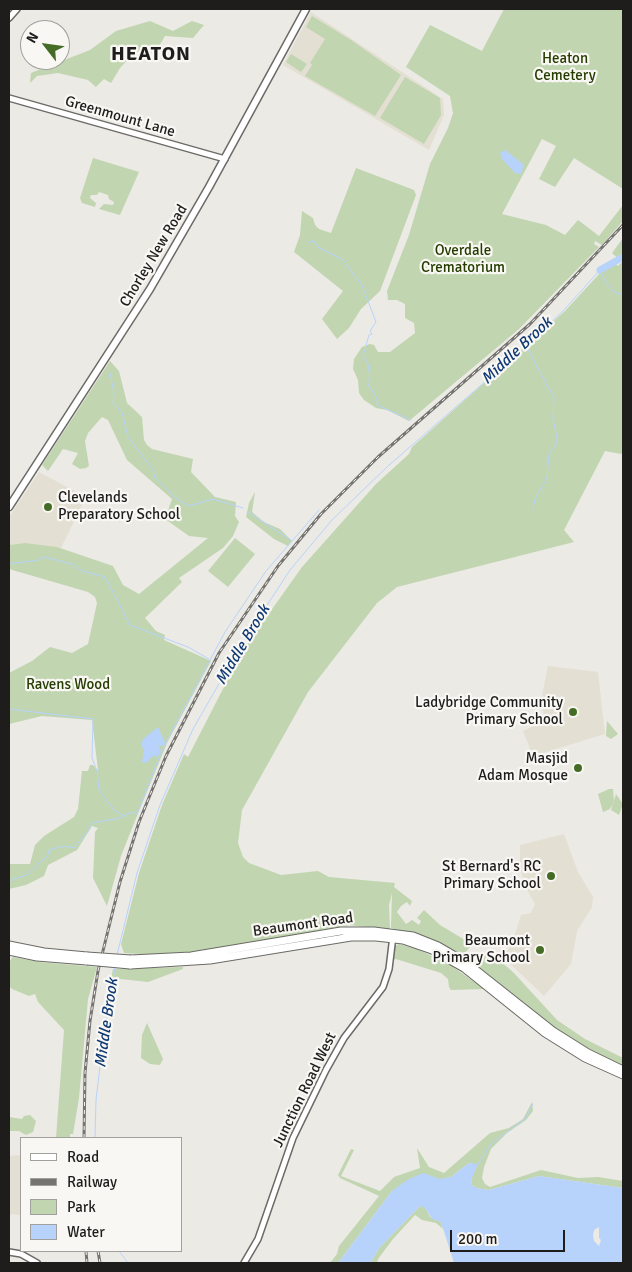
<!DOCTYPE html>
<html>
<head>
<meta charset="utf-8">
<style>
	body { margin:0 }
	#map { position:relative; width:632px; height:1272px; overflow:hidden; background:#ebeae5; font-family:Signika,sans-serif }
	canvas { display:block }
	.frame { position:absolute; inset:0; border:10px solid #1e1d1c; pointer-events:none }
	.legend { position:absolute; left:20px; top:1137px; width:162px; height:115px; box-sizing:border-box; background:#f9f7f3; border:1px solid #a1a09d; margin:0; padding:6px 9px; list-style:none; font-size:15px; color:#1e1d1c }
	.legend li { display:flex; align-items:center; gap:10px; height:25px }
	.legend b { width:25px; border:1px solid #a1a09d }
	.north { position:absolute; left:20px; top:20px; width:50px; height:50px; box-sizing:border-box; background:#f9f7f3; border:1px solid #a1a09d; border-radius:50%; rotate:300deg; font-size:14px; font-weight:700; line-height:20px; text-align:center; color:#1e1d1c }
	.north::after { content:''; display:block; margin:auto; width:18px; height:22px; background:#456c26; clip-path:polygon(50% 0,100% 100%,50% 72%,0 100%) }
	.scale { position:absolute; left:450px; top:1230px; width:115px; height:22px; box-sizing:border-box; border:2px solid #1e1d1c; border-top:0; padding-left:6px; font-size:15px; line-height:18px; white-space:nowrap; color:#1e1d1c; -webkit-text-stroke:4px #f9f7f3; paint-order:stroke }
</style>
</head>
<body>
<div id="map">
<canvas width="632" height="1272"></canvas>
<div class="frame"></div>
<ul class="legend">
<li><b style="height:6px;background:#fff"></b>Road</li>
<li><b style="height:6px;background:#757471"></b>Railway</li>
<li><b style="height:14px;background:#c1d5b0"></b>Park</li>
<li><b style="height:14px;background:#b7d3fc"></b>Water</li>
</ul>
<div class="north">N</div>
<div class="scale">200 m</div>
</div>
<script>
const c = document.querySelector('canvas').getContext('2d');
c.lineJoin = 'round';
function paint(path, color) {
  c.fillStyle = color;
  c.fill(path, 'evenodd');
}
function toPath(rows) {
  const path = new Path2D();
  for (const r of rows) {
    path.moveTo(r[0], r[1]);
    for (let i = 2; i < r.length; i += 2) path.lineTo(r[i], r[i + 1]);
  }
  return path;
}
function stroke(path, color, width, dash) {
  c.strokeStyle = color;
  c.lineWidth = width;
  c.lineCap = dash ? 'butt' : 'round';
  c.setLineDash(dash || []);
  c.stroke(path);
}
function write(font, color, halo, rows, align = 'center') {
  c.font = font + ' Signika,sans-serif';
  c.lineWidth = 4.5;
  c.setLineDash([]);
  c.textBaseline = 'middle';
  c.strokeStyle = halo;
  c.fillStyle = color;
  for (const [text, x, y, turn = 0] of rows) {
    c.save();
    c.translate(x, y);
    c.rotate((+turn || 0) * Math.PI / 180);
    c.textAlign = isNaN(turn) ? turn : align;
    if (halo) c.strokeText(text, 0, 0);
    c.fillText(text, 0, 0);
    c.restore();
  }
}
paint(toPath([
	[311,12,443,99,444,115,429,150,283,65],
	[39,472,86,497,61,548,25,543,9,545,9,517],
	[548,666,598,672,605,734,533,756,523,731,544,721,542,695],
	[564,834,578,872,593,897,592,907,577,931,571,964,544,996,503,957,512,944,521,915,531,913,535,904,526,888,520,868,520,845],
	[21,1155,21,1215,9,1214,9,1156]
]), '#e3dfd3');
paint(toPath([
	[504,9,623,9,623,189,574,158,555,187,539,179,556,146,542,139,502,214,546,225,565,235,578,220,599,236,623,205,623,221,602,245,595,241,594,244,599,247,519,329,409,421,387,410,376,408,364,400,359,393,358,380,353,369,354,359,362,347,370,344,374,345,378,352,390,352,415,333,414,323,405,318,405,304,397,300,388,300,387,291,409,235,430,164,448,128,453,113,450,96,406,67,430,25,482,51],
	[312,16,351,40,401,75,375,116,305,76,312,65,310,63,325,39,306,27],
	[150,21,173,31,192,21,204,25,193,38,165,36,155,53,141,50,133,54,120,68,111,83,104,79,96,87,88,80,58,73,37,76,30,83,31,73,90,50,116,31],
	[291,54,307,64,301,72,286,62],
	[405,77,440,98,441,115,424,144,380,118],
	[93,158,139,172,120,215,99,209,104,204,113,205,114,202,109,199,108,195,99,192,97,195,91,195,90,198,96,203,95,207,82,203,80,198],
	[356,168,414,190,416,195,380,291,361,309,349,328,337,339,322,319,343,291,294,252,300,235,302,211,313,218,315,225,319,229,331,233],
	[623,238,623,452,621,454,605,451,564,530,574,542,397,587,377,603,308,692,242,810,238,843,243,857,249,863,281,875,318,871,329,877,395,883,394,887,412,901,410,906,407,902,401,906,397,912,406,924,412,920,419,925,421,921,417,918,424,910,440,925,465,940,470,947,463,955,431,939,391,928,392,893,389,905,390,930,350,925,202,951,154,955,124,953,121,944,139,873,162,805,184,754,188,757,243,650,302,567,376,484,409,454,412,447,565,311,601,272,615,263,618,266,622,262,612,253],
	[110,361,119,371,127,403,142,417,144,440,147,445,152,449,193,459,191,472,215,497,236,502,235,516,239,522,233,536,223,548,179,578,182,582,145,618,156,631,165,635,164,640,211,661,167,743,137,816,121,856,107,906,93,878,95,832,98,828,92,826,77,850,48,865,44,876,26,885,9,889,9,864,30,864,35,845,44,836,74,817,78,809,82,771,88,771,90,765,93,765,98,770,92,720,42,716,9,724,9,673,32,661,50,647,72,653,88,644,97,603,95,597,88,592,9,569,9,545,25,543,57,547,113,566,123,585,139,594,208,538,189,536,165,519,172,499,127,460,108,420,102,417,88,433,85,441,89,466,86,468,80,469,72,464,78,453,63,449,48,471,42,465],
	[255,492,252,512,264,522,280,529,292,541,288,546,274,539,246,517,249,503],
	[235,538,255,554,228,587,208,571],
	[607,721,618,734,611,739,606,736],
	[609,789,613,789,614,802,610,809,603,812,598,794],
	[616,794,623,804,619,815,611,810],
	[399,944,419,950,449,964,484,989,451,990,449,987,448,979,441,973,396,959,393,960,395,946],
	[484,953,500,961,513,972,557,1020,585,1039,623,1058,623,1066,599,1055,552,1026,477,966],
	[13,957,39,962,97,967,88,999,79,1098,73,1134,70,1134,70,1138,56,1138,64,1030,38,1002,35,994,29,996,12,989,9,986,9,962],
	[183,967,183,969,148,982,111,978,113,969],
	[147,1023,163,1059,160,1065,150,1064,141,1058,142,1035],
	[532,1102,533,1111,526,1120,507,1133,491,1149,484,1167,482,1178,485,1184,490,1187,541,1170,578,1178,598,1177,623,1181,623,1188,539,1176,489,1190,476,1188,472,1185,471,1180,477,1165,469,1163,451,1177,392,1191,338,1263,330,1263,337,1254,339,1246,379,1196,340,1178,338,1175,351,1149,354,1150,341,1176,380,1191,394,1177,420,1168,417,1148,429,1167,444,1173,490,1133,509,1128,523,1119],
	[30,1115,36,1121,33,1132,26,1135,19,1131,9,1131,9,1117,22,1119,24,1116],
	[420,1206,425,1207,430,1217,441,1222,443,1229,436,1223,422,1220,415,1215,393,1239,378,1259,377,1263,370,1263,380,1247]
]), '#c1d5b0');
paint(toPath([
	[505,150,524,165,521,174,515,173,502,159,500,153],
	[158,727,165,743,163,746,158,745,161,751,157,757,153,756,146,763,142,762,144,749,141,746,143,739],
	[469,1163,478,1164,471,1180,472,1185,476,1188,489,1190,539,1176,623,1188,623,1263,454,1263,441,1222,432,1219,425,1208,420,1206,380,1247,370,1263,338,1263,392,1191,407,1180,423,1173,440,1179,451,1177],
	[599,1227,599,1238,601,1240,599,1246,594,1241,593,1236,594,1230]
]), '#b7d3fc');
stroke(toPath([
	[308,242,314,241,319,248,342,259,362,285,376,322,370,331,372,334,369,335,363,356,368,364,370,378,367,382,377,399,377,405,411,420],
	[526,346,554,398,553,420,557,437,557,443,549,454,547,478,535,499,533,509],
	[110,373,114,393,113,403,122,412,128,437,153,470,155,478,176,498,189,506,213,499,243,508],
	[248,512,291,540],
	[9,564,38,560,44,557,72,564,82,571,105,577,130,625,188,647,209,659],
	[9,709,93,719,92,758,97,771,99,790,114,810,124,816],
	[9,881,26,875,48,855,49,850,64,846,74,848,89,830,92,823,120,818,132,812,137,814,162,750,225,632,266,571,319,510],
	[117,955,137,873,160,805,193,729,243,642,290,570,332,520,388,466,526,346,563,311,600,270,605,281,614,292,623,295],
	[95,1138,96,1100,102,1049,115,967],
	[478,1164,491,1144,525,1119,533,1104],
	[119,1251,128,1263]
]), '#b7d3fc', 1);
stroke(toPath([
	[600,270,623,257]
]), '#b7d3fc', 7);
const tertiary = toPath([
	[9,18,17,9],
	[9,98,225,159],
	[9,1252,21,1254,37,1263],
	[244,1263,258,1239,293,1138,326,1070,344,1038,383,987,389,969,393,936]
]);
const primary = toPath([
	[9,507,150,289,209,187,306,9]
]);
const trunk = toPath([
	[9,945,44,952,87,956],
	[9,951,37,957,87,961],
	[131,959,191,956,341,931,374,931,413,936,438,946,467,963,553,1031,588,1053,623,1070],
	[130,965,210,960,351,937,376,937,403,940,432,950,464,968,545,1033,585,1058,623,1075]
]);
stroke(tertiary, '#6b6a66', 8);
stroke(primary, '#6b6a66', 9);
stroke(trunk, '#6b6a66', 9);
stroke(tertiary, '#fff', 5);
stroke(primary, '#fff', 6);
stroke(trunk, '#fff', 7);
const rail = toPath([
	[84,1138,85,1073,90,1021,98,971,120,882,139,822,166,756,219,653,278,566,321,514,378,457,530,324,623,225],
	[86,1251,87,1263],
	[98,1251,100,1263]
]);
stroke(rail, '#757471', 3);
stroke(rail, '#f9f7f3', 1, [4]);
const trunkBridge = toPath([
	[87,956,131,959],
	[87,961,130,965]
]);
stroke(trunkBridge, '#6b6a66', 9, []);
stroke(trunkBridge, '#fff', 7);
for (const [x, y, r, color] of [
	[48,507,5,"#456c26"],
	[573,712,5,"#456c26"],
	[578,768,5,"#456c26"],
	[551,876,5,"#456c26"],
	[540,950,5,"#456c26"]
]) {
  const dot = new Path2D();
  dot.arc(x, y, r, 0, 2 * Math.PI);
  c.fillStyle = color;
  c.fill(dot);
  stroke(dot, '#f9f7f3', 2);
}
write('15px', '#253d00', '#f9f7f3', [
	["Heaton",565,59],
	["Cemetery",565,76],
	["Overdale",463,251],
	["Crematorium",463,268],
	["Ravens Wood",68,685]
]);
write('15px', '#1e1d1c', '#f9f7f3', [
	["Greenmount Lane",120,117,16],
	["Chorley New Road",154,256,-59],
	["Beaumont Road",303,925,-8],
	["Junction Road West",305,1090,-64]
]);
write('15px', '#1e1d1c', '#f9f7f3', [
	["Clevelands",58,498,"left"],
	["Preparatory School",58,515,"left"],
	["Ladybridge Community",563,703],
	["Primary School",563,720],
	["Masjid",568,759],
	["Adam Mosque",568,776],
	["St Bernard's RC",541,867],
	["Primary School",541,884],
	["Beaumont",530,941],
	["Primary School",530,958]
], 'right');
write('italic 16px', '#0e3973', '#f9f7f3', [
	["Middle Brook",517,351,-43],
	["Middle Brook",243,645,-59],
	["Middle Brook",107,1023,-82]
]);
c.letterSpacing = '1px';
write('bold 20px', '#1e1d1c', '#f9f7f3', [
	["HEATON",151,55]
]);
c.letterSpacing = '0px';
</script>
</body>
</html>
